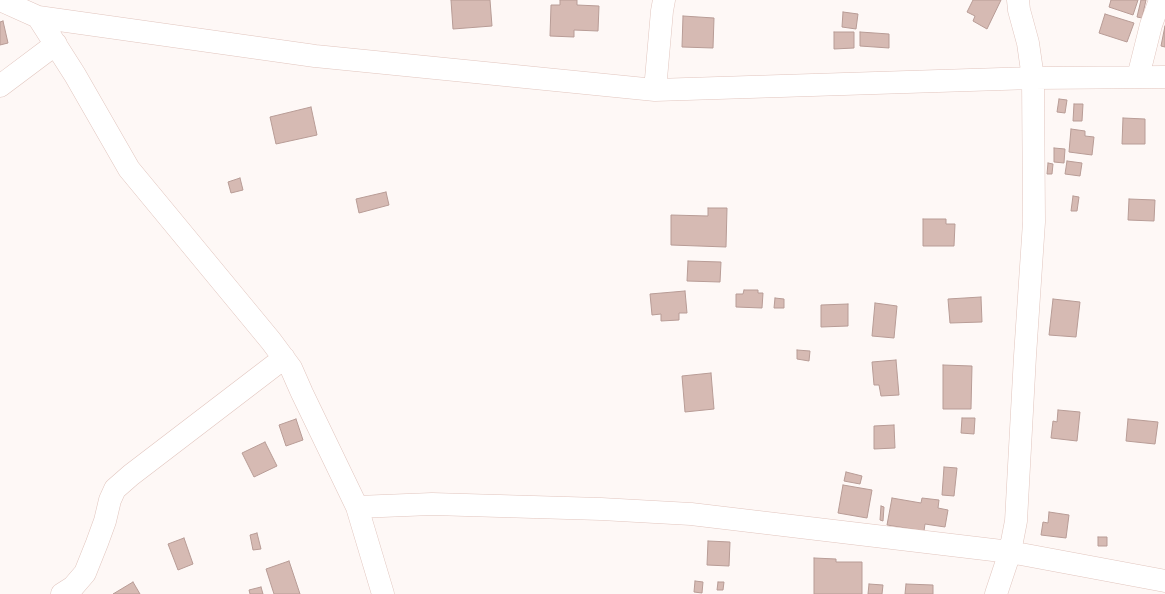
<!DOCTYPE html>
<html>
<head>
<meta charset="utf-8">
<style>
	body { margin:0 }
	canvas { display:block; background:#fef8f6 }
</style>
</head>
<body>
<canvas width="1165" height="594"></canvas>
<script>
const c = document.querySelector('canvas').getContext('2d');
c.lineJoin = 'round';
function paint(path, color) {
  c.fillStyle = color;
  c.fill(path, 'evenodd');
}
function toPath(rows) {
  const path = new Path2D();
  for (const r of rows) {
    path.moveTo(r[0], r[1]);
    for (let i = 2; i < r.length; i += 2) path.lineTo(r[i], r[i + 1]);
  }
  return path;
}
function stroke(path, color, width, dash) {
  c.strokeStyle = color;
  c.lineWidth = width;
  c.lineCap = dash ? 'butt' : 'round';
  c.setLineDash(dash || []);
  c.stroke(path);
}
const building = toPath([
	[451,0,490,0,492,26,453,29,451,0],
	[560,0,577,0,577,5,599,6,598,31,574,30,574,37,550,36,551,5,560,5,560,0],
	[973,0,1001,0,987,29,973,21,975,16,967,12,973,0],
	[1111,0,1138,0,1133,15,1109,7,1111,0],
	[1141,0,1146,0,1142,18,1137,17,1141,0],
	[843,12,858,14,856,29,842,27,843,12],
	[1105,14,1134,23,1127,42,1099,33,1105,14],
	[683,16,714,18,713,48,682,47,683,16],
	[3,21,8,43,0,45,0,22,3,21],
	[1165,26,1165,47,1161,46,1165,26],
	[834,32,854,32,854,48,834,49,834,32],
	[860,32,889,34,889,48,860,46,860,32],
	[1059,99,1067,100,1065,113,1057,112,1059,99],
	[1074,104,1083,104,1082,121,1073,121,1074,104],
	[311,107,317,135,276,144,270,117,311,107],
	[1123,118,1145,119,1145,144,1122,144,1123,118],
	[1071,129,1085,131,1085,136,1094,137,1092,155,1069,152,1071,129],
	[1054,148,1065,149,1064,163,1054,162,1054,148],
	[1067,161,1082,163,1080,176,1065,174,1067,161],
	[1048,163,1053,164,1052,174,1047,174,1048,163],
	[240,178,243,190,231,193,228,182,240,178],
	[386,192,389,205,359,213,356,199,386,192],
	[1073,196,1079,197,1077,211,1071,211,1073,196],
	[1129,199,1155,200,1154,221,1128,220,1129,199],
	[708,208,727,208,726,247,671,245,671,215,708,216,708,208],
	[923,219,946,219,946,224,955,224,954,246,923,246,923,219],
	[688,261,721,262,720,282,687,281,688,261],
	[744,290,758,290,758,293,763,293,762,308,736,307,736,294,743,294,744,290],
	[685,291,687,313,679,313,679,320,661,321,661,314,652,315,650,294,685,291],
	[981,297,982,322,950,323,948,299,981,297],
	[775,298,784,299,784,308,774,308,775,298],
	[1053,299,1080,302,1076,337,1049,335,1053,299],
	[875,303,897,306,894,338,872,336,875,303],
	[848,304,848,326,821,327,821,305,848,304],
	[797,350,810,351,809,361,797,359,797,350],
	[896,360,899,395,881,396,879,385,874,385,872,362,896,360],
	[943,365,972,366,971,409,943,409,943,365],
	[711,373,714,409,685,412,682,376,711,373],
	[1058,410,1080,412,1077,441,1051,438,1053,421,1057,422,1058,410],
	[962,418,975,418,974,434,961,433,962,418],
	[296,419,303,440,286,446,279,425,296,419],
	[1128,419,1158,422,1155,444,1126,441,1128,419],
	[894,425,895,448,874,449,874,426,894,425],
	[265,442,277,466,254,477,242,453,265,442],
	[944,467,957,468,954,496,942,495,944,467],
	[846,472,862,476,860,484,844,481,846,472],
	[843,485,872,490,867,518,838,513,843,485],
	[892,498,921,503,922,498,939,500,938,508,948,510,945,527,925,524,924,531,887,525,892,498],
	[881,506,884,507,883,521,880,520,881,506],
	[1049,512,1069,515,1066,538,1041,535,1043,522,1048,523,1049,512],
	[257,533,261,549,253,550,250,535,257,533],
	[1098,537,1107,537,1107,546,1098,546,1098,537],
	[184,538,193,564,178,570,168,544,184,538],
	[708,541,730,542,729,566,707,565,708,541],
	[814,558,836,559,836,562,862,562,862,594,814,594,814,558],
	[289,561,300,594,274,594,266,569,289,561],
	[695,581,703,582,702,593,694,592,695,581],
	[133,582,140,594,113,594,133,582],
	[718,582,724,582,723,590,717,590,718,582],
	[869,584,883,585,882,594,868,594,869,584],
	[906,584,933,585,933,594,905,594,906,584],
	[261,587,263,594,250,594,249,590,261,587]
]);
paint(building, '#d6bab3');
stroke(building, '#b89c96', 1);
const minor = toPath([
	[0,0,38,17,315,56,655,90,1033,78,1165,77],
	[38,17,75,75,129,169,271,341,291,368,302,393,357,507,383,594],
	[1138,77,1151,25,1160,0],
	[0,86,56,44],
	[655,90,662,11,664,0],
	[357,507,432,504,601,509,691,514,1010,552,1165,581],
	[62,594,73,587,85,573,97,543,105,521,110,500,115,489,131,475,284,358],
	[996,594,1010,552,1016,521,1025,356,1034,222,1033,78,1028,43,1019,10,1018,0]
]);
stroke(minor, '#e1c5be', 23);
stroke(minor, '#fff', 22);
</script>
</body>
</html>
